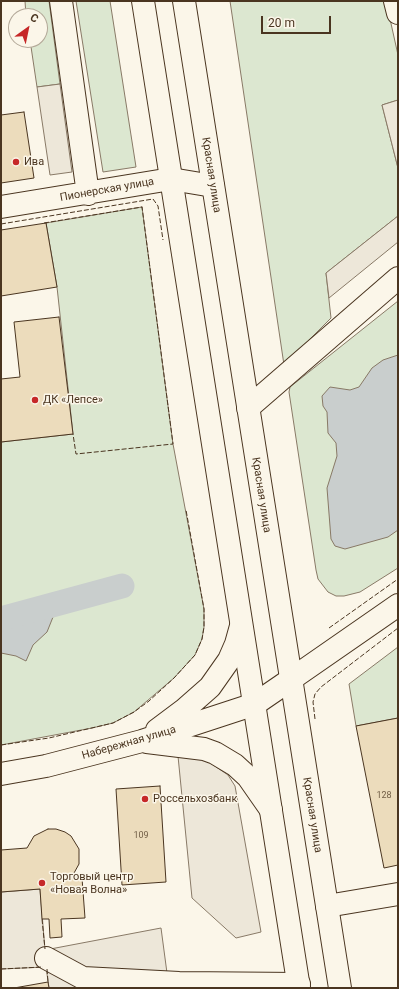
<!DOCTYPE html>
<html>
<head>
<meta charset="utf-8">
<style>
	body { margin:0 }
	#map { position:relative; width:399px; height:989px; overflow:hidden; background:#fbf6e9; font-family:Roboto,sans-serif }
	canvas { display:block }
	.frame { position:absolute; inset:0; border:2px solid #4a3520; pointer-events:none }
	.north { position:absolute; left:8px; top:8px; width:40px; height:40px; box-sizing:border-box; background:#fbf6e9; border:1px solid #b4a999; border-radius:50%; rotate:33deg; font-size:11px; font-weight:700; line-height:16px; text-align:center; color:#4a3520 }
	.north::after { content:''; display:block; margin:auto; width:14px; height:18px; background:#c62828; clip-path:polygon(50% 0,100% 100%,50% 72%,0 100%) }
	.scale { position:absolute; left:261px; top:16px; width:70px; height:18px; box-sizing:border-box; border:2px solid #4a3520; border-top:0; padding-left:5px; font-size:12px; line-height:14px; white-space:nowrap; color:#4a3520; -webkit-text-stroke:3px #fbf6e9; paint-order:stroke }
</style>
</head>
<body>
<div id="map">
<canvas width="399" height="989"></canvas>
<div class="frame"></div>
<div class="north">С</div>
<div class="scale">20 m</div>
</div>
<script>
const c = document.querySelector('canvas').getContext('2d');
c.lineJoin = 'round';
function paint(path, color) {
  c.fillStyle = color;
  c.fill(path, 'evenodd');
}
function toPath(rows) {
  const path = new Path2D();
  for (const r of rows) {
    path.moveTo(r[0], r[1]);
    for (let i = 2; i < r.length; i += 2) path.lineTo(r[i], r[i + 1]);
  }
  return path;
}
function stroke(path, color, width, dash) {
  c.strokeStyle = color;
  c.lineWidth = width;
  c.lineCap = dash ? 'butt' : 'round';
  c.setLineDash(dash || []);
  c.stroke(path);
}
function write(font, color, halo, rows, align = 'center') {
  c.font = font + ' Roboto,sans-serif';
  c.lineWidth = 3;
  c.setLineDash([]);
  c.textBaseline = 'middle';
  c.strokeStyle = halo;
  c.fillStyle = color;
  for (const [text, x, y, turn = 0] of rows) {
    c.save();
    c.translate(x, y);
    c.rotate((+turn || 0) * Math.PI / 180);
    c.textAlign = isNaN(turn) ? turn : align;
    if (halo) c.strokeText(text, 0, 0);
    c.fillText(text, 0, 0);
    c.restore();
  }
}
const green = toPath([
	[25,1,49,1,60,84,37,87,30,40,40,40,40,16,26,16,25,1],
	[76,1,110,1,136,167,103,172,76,1],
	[230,1,386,1,398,55,398,100,382,105,398,168,398,216,326,273,331,318,284,365,230,1],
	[142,207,173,444,204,609,204,627,202,639,195,655,174,678,134,712,113,723,92,728,1,745,1,442,73,434,57,287,46,223,142,207],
	[398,301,398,568,360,592,344,596,336,596,328,592,318,579,316,570,289,392,290,387,398,301],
	[398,647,398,718,356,726,349,684,398,647]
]);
paint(green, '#dce7d0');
stroke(green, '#887966', 1);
const parking = toPath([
	[60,84,72,172,50,175,37,87,60,84],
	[398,100,398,168,382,105,398,100],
	[398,216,398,242,329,298,326,273,398,216],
	[178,756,206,760,228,775,235,786,261,932,236,938,192,898,178,756],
	[40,889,45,950,161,928,169,988,49,988,46,967,1,969,1,892,40,889]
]);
paint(parking, '#ede7d9');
stroke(parking, '#887966', 1);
const water = toPath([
	[398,355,398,530,388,537,345,549,335,546,331,539,327,488,337,456,336,443,328,433,327,412,323,406,322,396,330,387,350,390,359,387,372,368,383,360,398,355],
	[45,600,53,617,47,632,33,645,26,661,16,656,1,653,1,626,18,620,45,600]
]);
paint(water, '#c9cecd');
stroke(water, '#887966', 1);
stroke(toPath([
	[1,619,122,586]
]), '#c9cecd', 25);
const building = toPath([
	[24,112,34,178,1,183,1,115,24,112],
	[46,223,57,287,1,296,1,230,46,223],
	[59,317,73,434,1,442,1,379,20,377,14,322,59,317],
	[398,718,398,865,384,868,356,726,398,718],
	[160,786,166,882,122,885,116,789,160,786],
	[48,829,56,829,65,832,71,836,79,849,79,864,74,873,82,878,85,918,61,919,62,937,50,938,49,919,42,919,40,889,1,892,1,850,27,848,34,836,48,829],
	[48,982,49,988,14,988,48,982]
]);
paint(building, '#ecdcbc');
stroke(building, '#4a3520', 1);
const minor = toPath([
	[61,1,88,194],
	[395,1,398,13],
	[1,207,171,179,213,186],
	[248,408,398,278],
	[290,680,398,605],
	[327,906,398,894],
	[46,958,83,978,179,983,299,984]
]);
const major = toPath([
	[157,730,185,709,210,687,229,660,236,644,241,626],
	[147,742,204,749,215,753,235,765,248,777,271,810],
	[1,774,46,766,142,741,255,704,290,680]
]);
const highway = toPath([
	[143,1,299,988],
	[184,1,340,988]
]);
stroke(minor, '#4a3520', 24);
stroke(major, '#4a3520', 24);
stroke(highway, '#4a3520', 24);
stroke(minor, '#fbf6e9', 22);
stroke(major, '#fbf6e9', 22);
stroke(highway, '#fbf6e9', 22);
stroke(toPath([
	[44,223,142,207,173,444,76,454,73,434],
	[1,224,153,199,158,206,163,240],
	[329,628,398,579],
	[315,719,313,702,315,694,321,687,398,628],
	[1,745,49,738,113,723,134,712,149,701,174,678,195,655,202,639,204,627,204,609,186,510],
	[42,919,45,949],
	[1,969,43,967],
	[47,969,48,982]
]), '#4a3520', 1, [5, 2]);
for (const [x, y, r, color] of [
	[16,162,4,"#c62828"],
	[35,400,4,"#c62828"],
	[145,799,4,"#c62828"],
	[42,883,4,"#c62828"]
]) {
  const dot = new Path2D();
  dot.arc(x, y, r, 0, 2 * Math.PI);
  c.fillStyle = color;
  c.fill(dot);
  stroke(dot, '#fbf6e9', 1.5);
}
write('9px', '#725f47', null, [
	["128",384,796],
	["109",141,836]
]);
write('11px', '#4a3520', '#fbf6e9', [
	["Ива",24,162],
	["ДК «Лепсе»",43,400],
	["Россельхозбанк",153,799],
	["Торговый центр",50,877],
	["«Новая Волна»",50,890]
], 'left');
write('11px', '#4a3520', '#fbf6e9', [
	["Красная улица",211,175,81],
	["Пионерская улица",107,190,-10],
	["Красная улица",261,495,81],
	["Набережная улица",129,743,-16],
	["Красная улица",312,815,81]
]);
</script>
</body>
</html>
